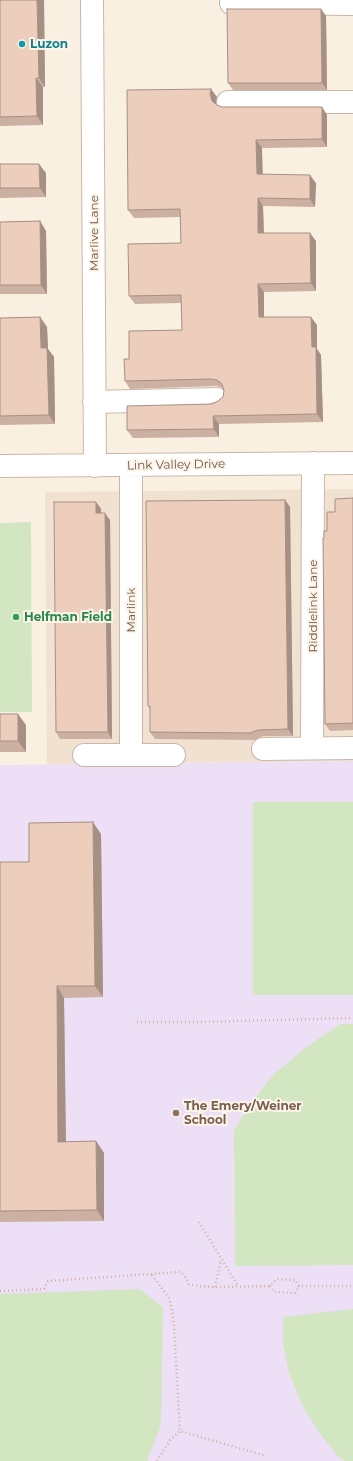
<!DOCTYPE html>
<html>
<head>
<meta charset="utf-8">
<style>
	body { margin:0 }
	canvas { display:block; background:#faf0e2 }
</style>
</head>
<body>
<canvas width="353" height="1461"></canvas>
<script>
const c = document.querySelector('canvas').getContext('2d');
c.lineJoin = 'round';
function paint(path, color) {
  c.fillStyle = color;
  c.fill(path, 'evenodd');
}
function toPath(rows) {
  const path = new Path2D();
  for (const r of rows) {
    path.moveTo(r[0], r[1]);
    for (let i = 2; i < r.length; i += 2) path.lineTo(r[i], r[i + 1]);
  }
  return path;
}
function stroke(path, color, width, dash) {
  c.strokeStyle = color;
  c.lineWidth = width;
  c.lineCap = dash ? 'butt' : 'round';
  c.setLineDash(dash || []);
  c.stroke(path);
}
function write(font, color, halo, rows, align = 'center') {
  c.font = font + ' Montserrat,sans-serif';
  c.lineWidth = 4;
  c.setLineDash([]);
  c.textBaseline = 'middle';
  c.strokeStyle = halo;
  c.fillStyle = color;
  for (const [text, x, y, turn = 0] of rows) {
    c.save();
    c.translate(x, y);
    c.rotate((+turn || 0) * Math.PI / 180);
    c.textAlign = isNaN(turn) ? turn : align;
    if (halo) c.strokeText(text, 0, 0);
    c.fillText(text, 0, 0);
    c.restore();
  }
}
paint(toPath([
	[353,489,353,761,47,764,45,492]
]), '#f1e1d1');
paint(toPath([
	[353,761,353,1461,0,1461,0,765]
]), '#eddff6');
paint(toPath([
	[31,522,32,712,0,712,0,523],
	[253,802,353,802,353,995,253,995],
	[340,1024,353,1024,353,1265,235,1266,234,1130,249,1106,273,1075,308,1046],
	[140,1289,163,1307,161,1425,147,1461,0,1461,0,1294],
	[353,1309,353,1461,345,1461,338,1456,318,1431,302,1405,289,1373,283,1344,283,1317]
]), '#d3e6c2');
const minor = toPath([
	[92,0,95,466],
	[231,3,353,4],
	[228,102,353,102],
	[94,402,217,399],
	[131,465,131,755],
	[0,466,353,463],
	[312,748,313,463],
	[263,749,353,748],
	[84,755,174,755]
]);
stroke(minor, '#cab7aa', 24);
stroke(toPath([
	[137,1022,200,1022,353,1018],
	[199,1222,238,1286],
	[152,1275,169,1298,172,1309,174,1325,180,1431,266,1456],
	[270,1286,274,1292,295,1293,299,1286],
	[215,1287,221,1260],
	[0,1291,44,1289,48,1281,180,1272,184,1275,189,1284,198,1286,215,1287,270,1286,277,1279,295,1280,299,1286,353,1286],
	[157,1461,170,1440,180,1431]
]), '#d2b1a0', 2.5, [1, 3]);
stroke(minor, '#fff', 22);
paint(toPath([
	[0,0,44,0,45,87,43,87,43,125,0,126],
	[321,9,326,16,327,90,233,90,228,83],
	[217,97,216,102,216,105,222,107,322,107,327,115,327,147,262,148,262,174,316,183,315,207,263,206,264,233,316,241,316,291,264,292,264,317,317,325,317,349,321,355,323,422,219,424,219,437,133,438,127,430,218,401,223,397,224,391,223,388,217,386,130,389,125,381,129,359,182,330,181,303,135,304,129,296,181,243,180,217,134,218,128,210],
	[0,164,46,173,46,197,0,198],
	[40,221,46,231,47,294,0,294,0,222],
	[40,317,47,327,48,349,54,357,55,424,0,425,0,318],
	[353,498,353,730,330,731,325,724,324,538,335,512],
	[285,500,290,507,293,736,263,736,255,740,155,739,150,732,150,709,148,706],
	[96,502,101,509,101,513,110,520,112,739,60,739,56,732],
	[0,714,26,725,26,752,0,752],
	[101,834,103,997,64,998,66,1142,96,1141,104,1153,104,1221,0,1222,0,862,29,862]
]), '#ccb0a2');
paint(toPath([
	[37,0,44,0,45,87,39,78],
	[321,9,326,16,327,90,322,83],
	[36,78,43,87,43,125,37,116],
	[211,89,217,97,216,102,217,109,212,101,210,94],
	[322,107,327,115,327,147,322,139],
	[256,140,262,148,263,182,257,174],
	[39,164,46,173,46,197,40,188],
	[310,175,316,183,315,207,310,199],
	[258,198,263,206,264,241,258,233],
	[40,221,46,231,47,294,41,285],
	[310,233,316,241,316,291,311,283],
	[258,284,264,292,264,325,259,317],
	[40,317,47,327,48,349,54,357,55,424,49,415,41,348],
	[311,317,317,325,317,349,321,355,323,422,317,414,312,347],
	[213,416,219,424,219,437,214,429],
	[285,500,290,507,293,736,288,729],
	[96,502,101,509,101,520,96,513],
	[105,513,110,520,112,739,108,732],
	[18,714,26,725,26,752,18,741],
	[93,822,101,834,103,997,95,986],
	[57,986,64,998,66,1153,58,1142],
	[96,1141,104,1153,104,1221,97,1210]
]), '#a69084');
const building = toPath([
	[0,0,37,0,39,78,36,78,37,116,0,117,0,0],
	[227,9,321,9,322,83,228,83,227,9],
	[211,89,210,94,212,101,217,105,222,107,322,107,322,139,256,140,257,174,310,175,310,199,258,198,258,233,310,233,311,283,258,284,259,317,311,317,312,347,316,347,317,414,213,416,214,429,127,430,127,406,212,404,218,401,223,397,224,391,222,384,217,380,211,379,125,381,124,359,129,359,129,331,182,330,181,295,129,296,128,244,181,243,180,209,128,210,127,90,211,89],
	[0,164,39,164,40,188,0,188,0,164],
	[40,221,41,285,0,285,0,222,40,221],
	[40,317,41,348,47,348,49,415,0,416,0,318,40,317],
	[353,498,353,723,325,724,323,538,324,538,324,531,327,531,327,512,335,512,335,499,353,498],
	[285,500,288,729,258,730,250,733,150,732,150,706,148,706,146,501,285,500],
	[54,502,96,502,96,513,105,513,108,732,56,732,54,502],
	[0,714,18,714,18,741,0,741,0,714],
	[93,822,95,986,57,986,58,1142,96,1141,97,1210,0,1211,0,862,29,862,29,823,93,822]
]);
paint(building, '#edcdbc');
stroke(building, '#a69084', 1);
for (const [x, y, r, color] of [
	[22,44,4,"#0f9aa8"],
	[16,617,4,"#2e9e5b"],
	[176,1113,4,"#8d6e63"]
]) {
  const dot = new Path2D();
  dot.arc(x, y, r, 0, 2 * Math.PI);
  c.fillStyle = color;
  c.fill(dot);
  stroke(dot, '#fdf4e8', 1.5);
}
write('bold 12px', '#0d838f', '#fdf4e8', [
	["Luzon",30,44]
], 'left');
write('12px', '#70564b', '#fdf4e8', [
	["Marlive Lane",94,233,-90],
	["Link Valley Drive",176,465,-1],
	["Riddlelink Lane",313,606,-90],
	["Marlink",131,610,-90]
]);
write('bold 12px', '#27864d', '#fdf4e8', [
	["Helfman Field",24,617]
], 'left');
write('bold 12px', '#785e54', '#fdf4e8', [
	["The Emery/Weiner",184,1106],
	["School",184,1120]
], 'left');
</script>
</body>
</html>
